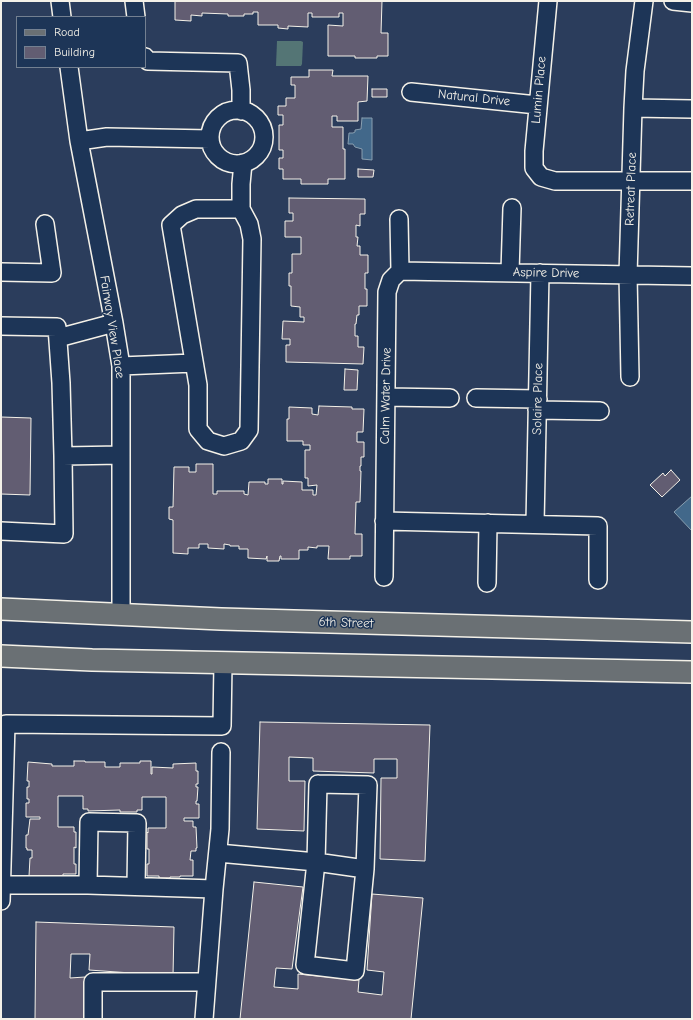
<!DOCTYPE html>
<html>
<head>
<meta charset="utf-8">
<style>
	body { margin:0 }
	#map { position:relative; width:693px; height:1020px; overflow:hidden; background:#2b3d5c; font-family:"Comic Neue",sans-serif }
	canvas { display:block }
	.frame { position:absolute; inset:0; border:2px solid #f4f1e8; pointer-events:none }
	.legend { position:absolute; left:16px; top:16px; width:130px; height:52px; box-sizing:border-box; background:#1d3557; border:1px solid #738091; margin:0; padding:5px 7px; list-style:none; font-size:12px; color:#f4f1e8 }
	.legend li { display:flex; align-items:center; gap:8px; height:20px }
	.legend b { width:20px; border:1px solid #738091 }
</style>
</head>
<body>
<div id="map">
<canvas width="693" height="1020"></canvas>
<div class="frame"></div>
<ul class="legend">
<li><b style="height:5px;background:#6a7074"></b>Road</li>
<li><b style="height:11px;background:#625d72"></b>Building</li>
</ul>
</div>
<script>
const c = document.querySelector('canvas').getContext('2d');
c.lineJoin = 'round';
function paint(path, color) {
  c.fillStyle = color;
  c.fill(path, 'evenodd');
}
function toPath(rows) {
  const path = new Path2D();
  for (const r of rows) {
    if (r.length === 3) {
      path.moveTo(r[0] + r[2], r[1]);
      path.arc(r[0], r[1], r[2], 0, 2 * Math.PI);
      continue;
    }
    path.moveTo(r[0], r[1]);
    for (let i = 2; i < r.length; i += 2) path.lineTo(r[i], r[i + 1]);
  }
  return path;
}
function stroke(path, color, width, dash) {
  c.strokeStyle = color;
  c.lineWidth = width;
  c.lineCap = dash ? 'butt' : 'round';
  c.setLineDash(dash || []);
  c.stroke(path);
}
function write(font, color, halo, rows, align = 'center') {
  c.font = font + ' "Comic Neue",sans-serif';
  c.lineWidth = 3;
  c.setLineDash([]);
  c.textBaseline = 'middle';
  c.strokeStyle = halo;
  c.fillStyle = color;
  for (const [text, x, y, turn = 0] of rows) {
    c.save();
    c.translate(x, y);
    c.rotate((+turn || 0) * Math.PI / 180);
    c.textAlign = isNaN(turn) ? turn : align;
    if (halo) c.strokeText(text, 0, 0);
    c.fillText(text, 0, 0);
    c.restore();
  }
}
paint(toPath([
	[277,41,301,41,303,42,302,64,301,66,276,66]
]), '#547575');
const water = toPath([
	[362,118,372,118,372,160,362,159,362,149,355,147,353,144,348,144,349,133,353,133,355,132,355,130,361,129,362,118],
	[692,496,692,531,674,512,692,496]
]);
paint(water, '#42688a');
stroke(water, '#899fb0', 1);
const building = toPath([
	[175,1,382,1,381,33,388,33,388,56,377,56,377,58,355,58,355,56,328,56,328,25,343,26,343,13,339,13,339,17,312,17,312,13,308,13,308,27,288,26,288,29,278,28,278,25,258,25,258,12,253,12,253,14,244,14,244,16,228,16,228,14,202,13,202,16,191,15,191,21,175,20,175,1],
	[309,70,333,70,332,76,368,76,367,101,358,102,358,121,337,121,337,116,332,116,332,127,343,127,343,149,345,149,345,179,328,179,328,184,301,184,301,179,283,179,283,169,279,169,279,158,283,158,283,150,279,150,279,125,283,125,283,115,278,115,278,106,286,106,286,98,295,98,295,85,291,85,291,77,309,77,309,70],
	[372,89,387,89,387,97,372,97,372,89],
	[358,169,374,170,373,177,358,177,358,169],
	[289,198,365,199,365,214,360,214,360,226,356,225,356,237,358,237,357,246,360,246,360,255,368,255,368,273,365,273,365,289,367,289,367,306,359,306,359,315,357,315,356,324,355,324,355,336,358,336,358,347,364,347,363,364,286,362,286,345,290,345,290,339,282,339,283,321,304,322,304,317,300,317,300,307,291,306,291,286,289,286,289,273,292,273,292,254,301,254,301,237,285,237,285,221,293,221,293,213,289,213,289,198],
	[345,369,358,370,357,390,344,390,345,369],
	[319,406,352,407,352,409,364,409,363,432,357,432,357,442,364,442,364,457,361,457,361,466,360,466,360,471,361,471,360,502,356,502,355,534,362,534,362,556,350,556,350,559,328,559,329,546,317,546,317,548,308,547,308,550,299,550,299,559,281,559,281,556,280,556,279,561,267,561,267,556,266,559,248,558,248,549,239,549,239,546,230,546,230,545,224,544,224,549,208,548,208,544,199,544,199,548,188,548,188,554,173,553,173,520,169,519,169,507,173,507,174,467,189,467,189,472,196,472,196,464,213,464,213,494,217,494,217,491,244,491,244,494,248,495,249,482,265,482,265,484,268,484,268,479,282,479,282,484,283,484,283,481,302,482,302,490,313,490,313,495,316,495,317,485,308,486,308,478,305,478,305,450,310,450,310,445,303,445,303,441,287,441,287,419,289,419,289,407,312,408,312,414,318,415,319,406],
	[1,417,31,418,30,495,1,494,1,417],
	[671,470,680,480,662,497,650,485,663,473,665,476,671,470],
	[260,722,430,725,425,861,380,859,381,778,397,778,397,759,374,759,374,773,313,771,313,758,289,757,289,781,305,781,304,831,257,829,260,722],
	[74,761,85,761,85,762,105,762,105,767,120,767,120,763,140,763,140,761,151,761,151,774,152,774,152,767,173,768,173,764,196,763,196,771,198,771,198,784,196,784,196,787,198,787,197,801,196,801,196,804,199,804,199,818,184,818,184,821,193,821,193,827,196,827,197,848,196,848,196,851,191,851,190,860,193,860,193,876,180,876,180,877,170,877,170,878,159,878,159,876,147,876,147,864,149,864,149,849,147,849,147,832,148,833,148,828,166,828,166,797,142,797,142,810,137,810,137,812,120,812,120,810,88,811,88,809,83,809,83,796,58,796,58,827,74,827,74,832,76,832,76,848,74,847,74,864,76,864,76,874,63,874,63,877,29,876,30,858,32,858,32,850,27,850,27,848,26,848,26,835,28,835,30,819,40,819,40,817,26,817,26,803,29,803,29,799,27,799,27,787,29,787,29,781,27,781,28,762,52,764,52,766,74,766,74,761],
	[254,882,303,887,292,969,276,968,274,987,298,989,298,974,359,980,358,992,382,995,384,972,367,970,372,894,423,898,411,1019,240,1019,254,882],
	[36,922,174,927,173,976,89,970,90,954,71,954,70,978,85,977,84,1019,35,1019,36,922]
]);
paint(building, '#625d72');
stroke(building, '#f4f1e8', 1);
const minor = toPath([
	[60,1,62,17],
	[134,1,136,17],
	[548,1,534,151,534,168,541,177,555,181,692,181],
	[673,1,692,3],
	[145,57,148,61,238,63,241,90,241,111],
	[69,67,79,141,114,323,121,366,121,615],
	[411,92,537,105],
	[633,108,692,109],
	[237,137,27],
	[79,141,107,137,210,139],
	[241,209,196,209,182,215,171,225,198,385,198,429,208,441,224,446,241,441,249,430,252,239,249,224,241,209,241,184,243,163],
	[400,271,692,276],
	[1,272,52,273,45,224],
	[510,272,512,208],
	[1,326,57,327,61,383,63,456,64,534,1,531],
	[58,338,114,323],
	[121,366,194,363],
	[630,377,628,275,633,108,635,71,644,1],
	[386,397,450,398],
	[476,398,538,399],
	[537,410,600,411],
	[63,456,121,455],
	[384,521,598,526,598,580],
	[535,524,540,273],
	[384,577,387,292,391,280,400,271,399,219],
	[487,583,488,523],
	[318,784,368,785,365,869,355,971,305,965,316,862,318,784],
	[218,853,316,862,365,869],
	[1,885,88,885,214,889],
	[88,885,89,822,137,823,136,886],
	[1,901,6,724,222,726,223,663],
	[93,1019,93,982,206,982],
	[204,1019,214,889,220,829,221,752]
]);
const major = toPath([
	[1,609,221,619,692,632],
	[1,656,92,660,692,672]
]);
stroke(minor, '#f4f1e8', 20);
stroke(major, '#f4f1e8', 24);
stroke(minor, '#1d3557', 17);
stroke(major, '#6a7074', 21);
write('13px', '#f4f1e8', '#1d3557', [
	["Lumin Place",539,90,-85],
	["Natural Drive",474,98,6],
	["Retreat Place",631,189,-88],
	["Aspire Drive",546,273,1],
	["Fairway View Place",112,327,81],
	["Calm Water Drive",386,396,-89],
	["Solaire Place",538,399,-89],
	["6th Street",346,623,2]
]);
</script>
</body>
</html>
